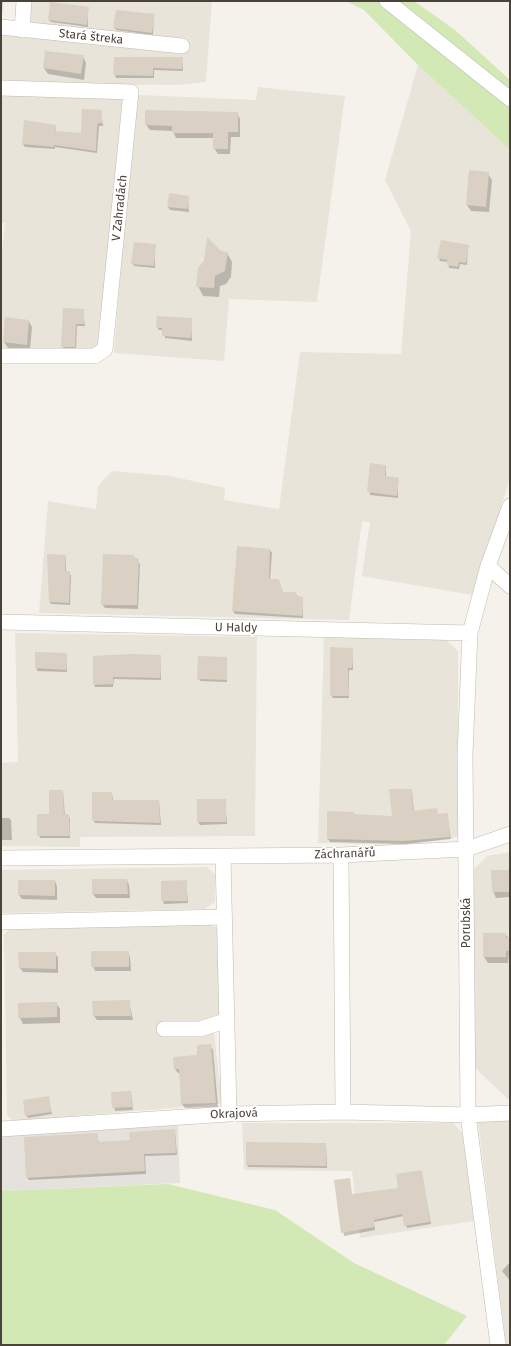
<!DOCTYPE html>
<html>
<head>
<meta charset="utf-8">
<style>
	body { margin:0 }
	#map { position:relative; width:511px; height:1346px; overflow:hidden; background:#f5f2eb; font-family:"Fira Sans",sans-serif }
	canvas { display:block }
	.frame { position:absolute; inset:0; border:2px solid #494339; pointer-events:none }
</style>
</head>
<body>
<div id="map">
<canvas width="511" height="1346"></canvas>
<div class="frame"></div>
</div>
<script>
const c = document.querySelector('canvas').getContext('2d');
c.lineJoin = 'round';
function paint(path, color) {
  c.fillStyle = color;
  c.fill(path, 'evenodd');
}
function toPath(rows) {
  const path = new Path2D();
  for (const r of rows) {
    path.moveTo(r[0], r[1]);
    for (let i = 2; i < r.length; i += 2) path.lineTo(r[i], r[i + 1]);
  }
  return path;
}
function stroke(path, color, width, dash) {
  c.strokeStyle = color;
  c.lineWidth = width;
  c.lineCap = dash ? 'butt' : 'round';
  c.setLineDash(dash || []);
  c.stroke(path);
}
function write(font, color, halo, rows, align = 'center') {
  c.font = font + ' "Fira Sans",sans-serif';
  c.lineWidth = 4;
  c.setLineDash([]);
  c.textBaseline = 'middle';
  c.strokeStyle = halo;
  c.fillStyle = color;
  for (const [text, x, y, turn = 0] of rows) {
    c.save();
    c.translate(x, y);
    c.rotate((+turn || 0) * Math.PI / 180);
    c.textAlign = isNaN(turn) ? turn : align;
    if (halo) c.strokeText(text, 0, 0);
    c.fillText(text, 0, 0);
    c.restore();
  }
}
paint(toPath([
	[30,1,212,1,206,82,177,85,1,83,1,32,159,39,31,22,29,15],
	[418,65,510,150,510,479,472,595,362,576,370,522,362,521,349,620,39,613,48,501,96,509,98,486,112,471,170,476,225,488,224,500,279,509,300,352,401,354,411,231,385,180],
	[258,87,345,96,317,302,229,299,224,361,114,353,134,102,139,95,256,100],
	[1,95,118,95,126,105,100,346,86,350,1,349,1,259,5,223,1,222],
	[15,633,257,637,255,836,80,837,80,847,1,846,1,763,18,762],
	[324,635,445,639,458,651,458,837,404,845,318,843],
	[510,852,510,1101,473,1066,474,869,487,856],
	[207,867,215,874,215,902,204,909,1,913,1,870],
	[204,922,217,928,220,1013,214,1032,222,1101,220,1104,13,1121,7,1115,4,935,11,927],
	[510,1120,510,1345,506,1345,478,1121],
	[242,1123,453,1123,463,1134,474,1221,360,1238,352,1171,244,1170]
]), '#e9e4d9');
paint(toPath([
	[178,1123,180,1183,1,1191,1,1136]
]), '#e5e1dc');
paint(toPath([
	[346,1,414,1,455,30,510,80,510,150,418,65,364,10],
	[168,1184,275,1210,354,1263,467,1316,444,1345,1,1345,1,1191]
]), '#d2e8b5');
paint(toPath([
	[1,1,3,1,2,14,1,14],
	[88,8,88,27,51,22,49,20],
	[154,16,153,35,116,30,114,27],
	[83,56,86,63,84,80,48,74,44,68],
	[182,58,183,71,154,70,154,78,116,78,115,75],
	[101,111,103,126,99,126,97,153,55,147,55,149,25,147,23,144,55,126,56,132,83,134],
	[237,113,240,119,240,137,231,137,230,154,218,154,214,148,214,138,176,138,173,131,150,130,146,125],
	[488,174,492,180,489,212,471,211,467,205],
	[188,197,189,212,170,210,168,207],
	[155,245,155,268,134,266,133,264],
	[468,246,467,265,460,264,459,269,449,268,448,262,440,261,439,258],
	[220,252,227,253,232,262,231,277,226,284,220,286,219,297,203,296,198,286],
	[83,310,85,326,77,326,76,349,64,349,62,346],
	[191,319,192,341,165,338,164,330,159,330,157,327],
	[29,321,32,327,30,350,8,348,4,342],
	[371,464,386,466,386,478,398,479,398,498,370,495],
	[238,548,270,550,272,553,270,580,280,584,283,593,296,594,298,598,302,598,303,618,235,614,233,611],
	[66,556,66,572,71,575,70,605,51,604,50,602],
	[135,559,140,564,138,609,105,608,102,604],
	[352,649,353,670,349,670,349,698,333,698,331,695],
	[36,653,66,654,67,672,37,671],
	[160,656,161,680,114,679,113,687,95,687,94,684],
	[226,658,227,682,200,681,199,679],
	[412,790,414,812,436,810,438,816,447,815,451,839,406,844,330,842,328,839,355,816,393,818],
	[63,791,65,816,70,818,70,838,40,838,39,835],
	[112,793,113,801,159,801,161,825,95,823,93,820],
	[225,800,227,824,200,825,198,822],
	[1,818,9,818,11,820,12,840,1,840],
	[510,871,510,897,496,898,493,891],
	[93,880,127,880,129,885,130,898,96,898,93,894],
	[55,881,57,886,57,900,22,899,19,895],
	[186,881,188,903,164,904,163,901],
	[505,934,510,940,508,963,488,963,484,957],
	[128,952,130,957,131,971,95,971,93,966],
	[55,953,58,958,58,973,23,972,20,968],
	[129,1002,133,1020,97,1020,94,1016],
	[56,1003,60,1009,60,1023,23,1024,20,1018],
	[210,1045,213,1050,218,1107,185,1108,182,1104,180,1073,178,1073,175,1069,199,1056],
	[131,1093,133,1110,115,1111,113,1094],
	[48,1097,52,1114,28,1118,26,1115],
	[175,1131,177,1155,145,1156,146,1174,29,1180,27,1177,97,1135,99,1143,131,1141],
	[326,1144,327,1168,248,1167,247,1165],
	[421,1171,431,1224,407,1228,404,1216,374,1222,375,1230,344,1236,335,1181,349,1179,352,1195,400,1189],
	[510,1262,510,1281,502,1271]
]), '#0003');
paint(toPath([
	[50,2,89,7,87,25,48,20],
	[116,10,155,14,152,33,113,28],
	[45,51,84,55,81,74,43,68],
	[114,57,183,57,182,69,153,68,153,76,113,75],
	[82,109,102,110,102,123,98,123,97,128,96,151,54,145,54,147,22,144,24,120,56,125,55,131,81,133],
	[145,110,238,112,238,132,228,132,228,149,213,149,213,133,172,133,172,126,145,125],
	[469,170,489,172,486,207,466,205],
	[169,193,189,196,188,209,167,207],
	[207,237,221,251,228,252,225,271,215,276,214,288,196,287,198,268,204,261],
	[441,240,469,245,466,263,459,262,458,267,447,265,447,260,437,258],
	[134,242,156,244,154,266,131,264],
	[63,308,84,309,84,324,76,324,75,347,61,347],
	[157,316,192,318,191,338,162,336,162,328,156,328],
	[5,317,29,320,27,345,3,342],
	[370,463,386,465,385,476,399,478,397,496,367,492],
	[237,546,270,549,269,579,279,579,283,592,296,592,296,596,303,597,302,616,232,611],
	[47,554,66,555,65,571,70,571,69,603,49,602],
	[103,554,134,555,134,557,139,559,137,605,101,605],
	[330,647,353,648,352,668,348,668,349,696,330,696],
	[35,652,67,653,66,670,35,668],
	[132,654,161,655,160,678,113,677,113,684,93,685,93,656],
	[198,656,227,657,227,680,197,679],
	[389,789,412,789,413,811,437,808,438,814,448,813,450,837,404,841,327,839,327,811,354,812,354,814,392,816],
	[49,790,63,790,64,814,69,814,70,836,37,836,37,814,49,814],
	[92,792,112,792,112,800,159,800,160,823,92,821],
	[197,799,226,799,226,822,197,822],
	[491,870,510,870,510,892,492,892],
	[92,879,127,879,128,894,92,894],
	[18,880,55,880,55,896,18,895],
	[187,880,187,901,161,901,161,881],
	[483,933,506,933,506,938,510,938,510,951,506,951,506,957,483,957],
	[91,951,129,951,129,967,91,967],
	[18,952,56,952,56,969,19,968],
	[130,1000,131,1016,93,1016,92,1001],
	[49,1002,57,1002,57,1017,18,1018,18,1003],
	[211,1044,216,1103,181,1104,179,1069,174,1069,173,1057,197,1055,197,1045],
	[131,1091,132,1107,112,1108,111,1092],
	[49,1096,51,1112,25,1116,23,1100],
	[175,1129,176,1153,144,1154,145,1171,26,1178,24,1137,98,1133,98,1142,130,1140,129,1132],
	[246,1142,326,1143,326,1166,246,1165],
	[422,1170,430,1222,404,1226,402,1214,374,1220,374,1227,341,1233,334,1180,350,1178,352,1194,398,1188,396,1174]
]), '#dad0c4');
const street = toPath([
	[387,1,510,99],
	[1,27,182,46],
	[22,30,24,1],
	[1,88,131,92,105,349,95,356,1,356],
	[488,566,510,586],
	[1,622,470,633],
	[341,855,343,1112],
	[223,857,229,1114],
	[1,858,341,855,467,849,510,834],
	[1,922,224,917],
	[164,1029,200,1029,225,1021],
	[1,1129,229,1114,343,1112,468,1115,510,1113],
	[498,1345,468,1115,465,755,470,633,488,566,510,506]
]);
stroke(street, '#c1b9ae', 16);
stroke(street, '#fff', 15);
write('12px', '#494339', '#fff', [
	["Stará štreka",91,37,6],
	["V Zahradách",120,208,-84],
	["U Haldy",236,628,1],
	["Záchranářů",345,854,-2],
	["Porubská",467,923,-90],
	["Okrajová",234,1114,-2]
]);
</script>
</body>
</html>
